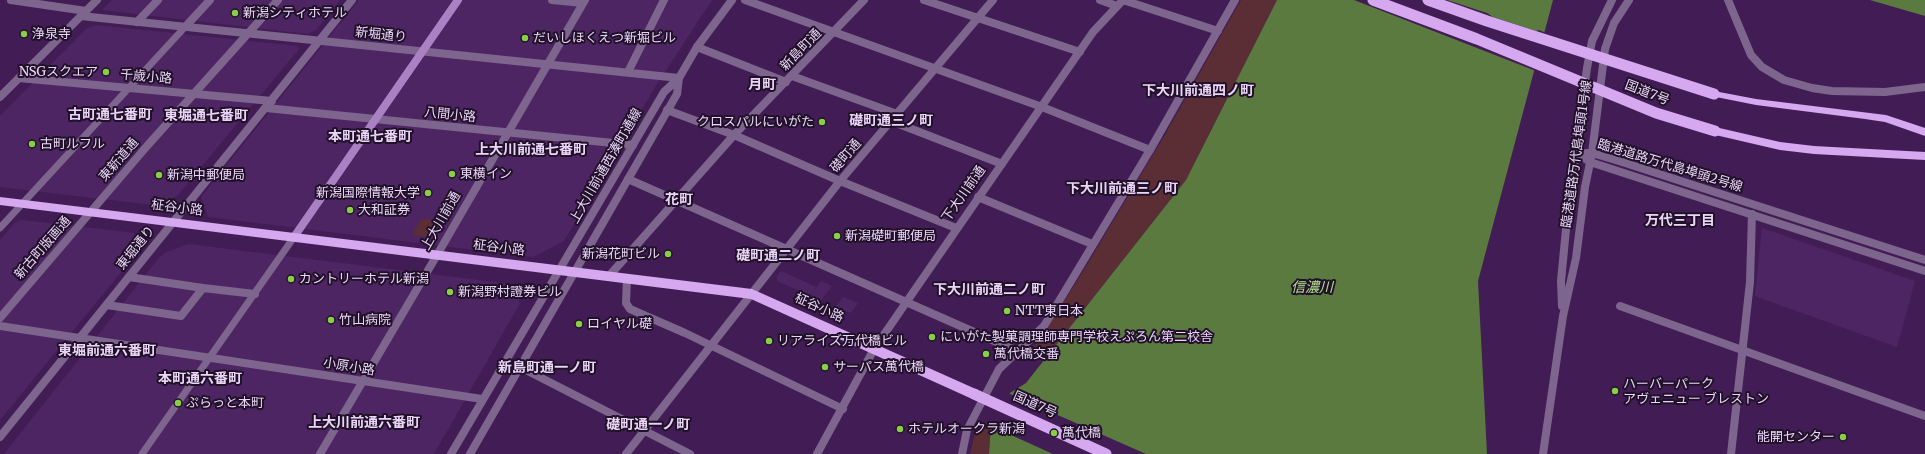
<!DOCTYPE html>
<html>
<head>
<meta charset="utf-8">
<style>
	body { margin:0 }
	canvas { display:block; background:#421d55 }
</style>
</head>
<body>
<canvas width="1925" height="454"></canvas>
<script>
const c = document.querySelector('canvas').getContext('2d');
c.lineJoin = 'round';
function paint(path, color) {
  c.fillStyle = color;
  c.fill(path, 'evenodd');
}
function toPath(rows) {
  const path = new Path2D();
  for (const r of rows) {
    path.moveTo(r[0], r[1]);
    for (let i = 2; i < r.length; i += 2) path.lineTo(r[i], r[i + 1]);
  }
  return path;
}
function stroke(path, color, width, dash) {
  c.strokeStyle = color;
  c.lineWidth = width;
  c.lineCap = dash ? 'butt' : 'round';
  c.setLineDash(dash || []);
  c.stroke(path);
}
function write(font, color, halo, rows, align = 'center') {
  c.font = font + ' Merriweather,"Noto Sans JP",serif';
  c.lineWidth = 4;
  c.setLineDash([]);
  c.textBaseline = 'middle';
  c.strokeStyle = halo;
  c.fillStyle = color;
  for (const [text, x, y, turn = 0] of rows) {
    c.save();
    c.translate(x, y);
    c.rotate((+turn || 0) * Math.PI / 180);
    c.textAlign = isNaN(turn) ? turn : align;
    if (halo) c.strokeText(text, 0, 0);
    c.fillText(text, 0, 0);
    c.restore();
  }
}
paint(toPath([
	[112,0,340,0,316,30,307,34,102,10],
	[359,0,712,0,657,84,564,241,533,257,208,217,201,197],
	[96,25,297,46,299,49,177,196,154,205,0,187,0,116,86,29],
	[21,220,135,233,141,239,139,250,0,420,0,240,15,223],
	[1762,228,1915,281,1897,347,1755,296],
	[188,244,511,284,520,303,434,454,4,454,159,258,165,253],
	[781,271,816,287,810,295,777,281,777,276],
	[821,281,832,286,821,300,811,295],
	[843,297,858,303,851,313,835,307]
]), '#4d2563');
paint(toPath([
	[1241,0,1277,0,1186,180,1043,361,1030,352,1076,283,1166,133],
	[421,219,444,221,437,233,429,237,412,235],
	[978,421,991,424,989,454,970,454]
]), '#5a2e34');
paint(toPath([
	[1277,0,1553,0,1478,281,1487,454,989,454,991,424,1010,393,1026,383,1186,180],
	[1870,0,1925,0,1925,16]
]), '#5a7a3f');
paint(toPath([
	[1354,0,1447,0,1487,13,1493,17,1536,31,1539,30,1546,33,1536,71],
	[1008,393,1146,454,1053,454,989,425]
]), '#421d55');
stroke(toPath([
	[0,228,185,27],
	[142,454,294,237]
]), '#7e658e', 7);
stroke(toPath([
	[11,0,86,11],
	[552,0,583,3],
	[745,0,1042,107,1150,150],
	[924,0,1080,52],
	[1100,0,1117,6],
	[1123,0,1218,31],
	[137,22,158,0],
	[185,27,210,0],
	[697,47,786,82],
	[792,76,897,114],
	[19,78,272,101],
	[266,108,633,145],
	[667,110,734,135,840,181,956,228],
	[891,121,1002,164],
	[628,179,1017,351],
	[978,197,1092,244],
	[437,255,585,0],
	[609,276,734,135,864,0],
	[129,277,203,288],
	[627,278,626,303,630,309,685,333,843,409],
	[107,305,181,316,203,288,255,294],
	[1620,306,1925,416],
	[0,318,147,146,278,0],
	[0,326,482,399],
	[874,349,1093,32,1123,0],
	[520,367,690,454],
	[626,454,840,181,993,0],
	[1731,454,1750,282,1752,214]
]), '#7e658e', 8);
stroke(toPath([
	[1728,0,1751,55,1762,67,1784,80,1812,88,1832,91,1885,92,1925,87],
	[81,16,679,78],
	[628,72,664,0],
	[0,97,97,0],
	[1576,153,1590,162,1925,271],
	[1576,153,1592,153,1619,161,1925,260],
	[1562,306,1561,281,1567,219,1587,68,1592,41,1612,0],
	[0,437,352,0],
	[320,454,437,255],
	[451,454,664,92,679,78,697,47,732,0],
	[470,454,677,94,679,78],
	[817,454,874,349],
	[962,454,967,430,999,369,1044,326,1150,150,1235,0],
	[1543,454,1563,316,1576,258,1585,187,1592,153,1605,49,1614,23,1629,0]
]), '#7e658e', 8);
stroke(toPath([
	[294,237,458,0]
]), '#aa81c3', 8);
paint(toPath([
	[1714,91,1756,99,1886,115,1925,128,1925,136,1885,122,1865,119,1756,105,1711,96,1709,94,1714,91],
	[1715,127,1780,142,1814,146,1925,152,1925,160,1814,154,1780,150,1711,134,1710,131,1715,127],
	[0,197,752,289,978,390,980,394,978,398,974,399,970,398,751,299,0,205,0,197]
]), '#d5a8f0');
stroke(toPath([
	[1373,0,1477,39,1656,113,1715,131],
	[1428,0,1487,21,1714,94],
	[974,394,1106,454]
]), '#d5a8f0', 11);
for (const [x, y, r, color] of [
	[235,13,4,"#8ace47"],
	[24,34,4,"#8ace47"],
	[525,38,4,"#8ace47"],
	[106,72,4,"#8ace47"],
	[822,122,4,"#8ace47"],
	[32,144,4,"#8ace47"],
	[452,174,4,"#8ace47"],
	[159,175,4,"#8ace47"],
	[428,193,4,"#8ace47"],
	[350,210,4,"#8ace47"],
	[837,236,4,"#8ace47"],
	[668,254,4,"#8ace47"],
	[291,279,4,"#8ace47"],
	[450,292,4,"#8ace47"],
	[1007,311,4,"#8ace47"],
	[331,320,4,"#8ace47"],
	[579,324,4,"#8ace47"],
	[932,337,4,"#8ace47"],
	[769,341,4,"#8ace47"],
	[986,354,4,"#8ace47"],
	[825,367,4,"#8ace47"],
	[1615,391,4,"#8ace47"],
	[178,403,4,"#8ace47"],
	[900,429,4,"#8ace47"],
	[1054,433,4,"#8ace47"],
	[1843,437,4,"#8ace47"]
]) {
  const dot = new Path2D();
  dot.arc(x, y, r, 0, 2 * Math.PI);
  c.fillStyle = color;
  c.fill(dot);
  stroke(dot, '#201129', 1.5);
}
write('13px', '#ead5f7', '#201129', [
	["新潟シティホテル",243,13],
	["浄泉寺",32,34],
	["だいしほくえつ新堀ビル",533,38],
	["NSGスクエア",98,72,"right"],
	["クロスパルにいがた",814,122,"right"],
	["古町ルフル",40,144],
	["東横イン",460,174],
	["新潟中郵便局",167,175],
	["新潟国際情報大学",420,193,"right"],
	["大和証券",358,210],
	["新潟礎町郵便局",845,236],
	["新潟花町ビル",660,254,"right"],
	["カントリーホテル新潟",299,279],
	["新潟野村證券ビル",458,292],
	["NTT東日本",1015,311],
	["竹山病院",339,320],
	["ロイヤル礎",587,324],
	["にいがた製菓調理師専門学校えぷろん第二校舎",940,337],
	["リアライズ万代橋ビル",777,341],
	["萬代橋交番",994,354],
	["サーパス萬代橋",833,367],
	["ハーバーパーク",1623,384],
	["アヴェニュー ブレストン",1623,399],
	["ぷらっと本町",186,403],
	["ホテルオークラ新潟",908,429],
	["萬代橋",1062,433],
	["能開センター",1835,437,"right"]
], 'left');
write('13px', '#ead5f7', '#201129', [
	["新堀通り",381,35,6],
	["新島町通",801,50,-46],
	["千歳小路",146,77,5],
	["国道7号",1647,93,21],
	["八間小路",450,115,6],
	["臨港道路万代島埠頭1号線",1577,154,-82],
	["礎町通",846,156,-49],
	["東新道通",119,160,-49],
	["上大川前通西湊町通線",606,166,-60],
	["臨港道路万代島埠頭2号線",1670,166,17],
	["下大川前通",964,194,-55],
	["柾谷小路",177,208,7],
	["上大川前通",441,221,-60],
	["新古町版画通",43,248,-49],
	["東堀通り",136,248,-51],
	["柾谷小路",499,248,7],
	["柾谷小路",819,308,24],
	["小原小路",349,367,9],
	["国道7号",1035,405,24]
]);
write('bold 14px', '#ead5f7', '#201129', [
	["月町",762,85],
	["下大川前通四ノ町",1198,91],
	["古町通七番町",110,115],
	["東堀通七番町",206,116],
	["礎町通三ノ町",891,121],
	["本町通七番町",370,137],
	["上大川前通七番町",531,150],
	["下大川前通三ノ町",1122,189],
	["花町",679,200],
	["万代三丁目",1680,221],
	["礎町通二ノ町",778,256],
	["下大川前通二ノ町",989,290],
	["東堀前通六番町",107,351],
	["新島町通一ノ町",547,368],
	["本町通六番町",200,379],
	["上大川前通六番町",364,423],
	["礎町通一ノ町",648,425]
]);
write('italic 14px', '#b2e28c', '#201129', [
	["信濃川",1312,288]
]);
</script>
</body>
</html>
